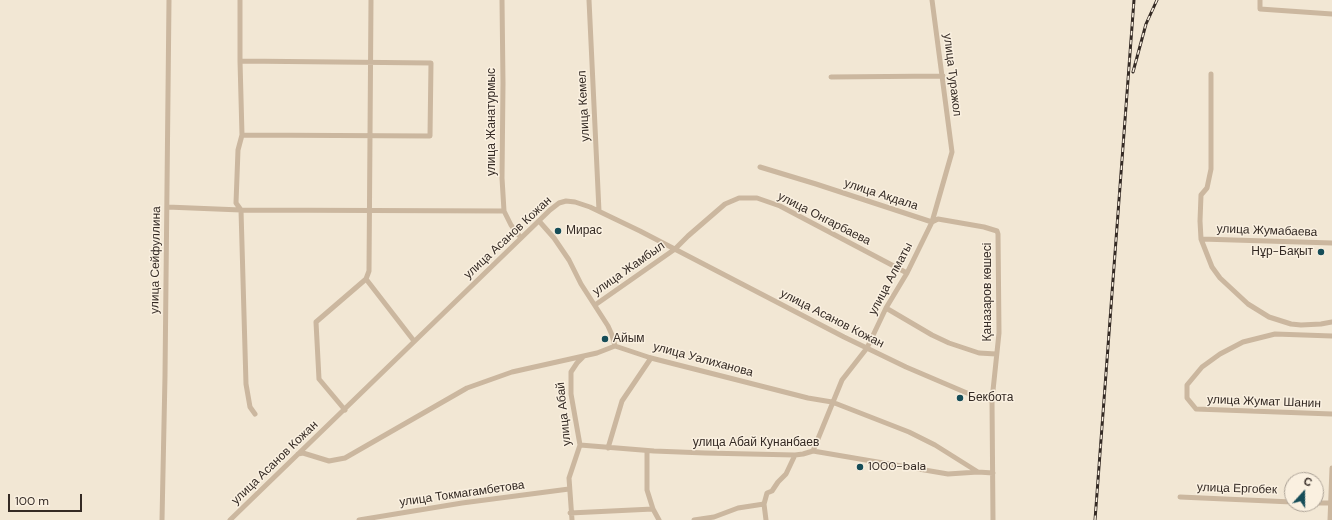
<!DOCTYPE html>
<html>
<head>
<meta charset="utf-8">
<style>
	body { margin:0 }
	#map { position:relative; width:1332px; height:520px; overflow:hidden; background:#f2e7d4; font-family:"DM Sans",sans-serif }
	canvas { display:block }
	.north { position:absolute; left:1284px; top:472px; width:40px; height:40px; box-sizing:border-box; background:#faf0e0; border:1px solid #aba195; border-radius:50%; rotate:21deg; font-size:11px; font-weight:700; line-height:16px; text-align:center; color:#342a24 }
	.north::after { content:''; display:block; margin:auto; width:14px; height:18px; background:#164d58; clip-path:polygon(50% 0,100% 100%,50% 72%,0 100%) }
	.scale { position:absolute; left:8px; top:494px; width:74px; height:18px; box-sizing:border-box; border:2px solid #342a24; border-top:0; padding-left:5px; font-size:12px; line-height:14px; white-space:nowrap; color:#342a24; -webkit-text-stroke:3px #faf0e0; paint-order:stroke }
</style>
</head>
<body>
<div id="map">
<canvas width="1332" height="520"></canvas>
<div class="north">С</div>
<div class="scale">100 m</div>
</div>
<script>
const c = document.querySelector('canvas').getContext('2d');
c.lineJoin = 'round';
function toPath(rows) {
  const path = new Path2D();
  for (const r of rows) {
    path.moveTo(r[0], r[1]);
    for (let i = 2; i < r.length; i += 2) path.lineTo(r[i], r[i + 1]);
  }
  return path;
}
function stroke(path, color, width, dash) {
  c.strokeStyle = color;
  c.lineWidth = width;
  c.lineCap = dash ? 'butt' : 'round';
  c.setLineDash(dash || []);
  c.stroke(path);
}
function write(font, color, halo, rows, align = 'center') {
  c.font = font + ' "DM Sans",sans-serif';
  c.lineWidth = 3;
  c.setLineDash([]);
  c.textBaseline = 'middle';
  c.strokeStyle = halo;
  c.fillStyle = color;
  for (const [text, x, y, turn = 0] of rows) {
    c.save();
    c.translate(x, y);
    c.rotate((+turn || 0) * Math.PI / 180);
    c.textAlign = isNaN(turn) ? turn : align;
    if (halo) c.strokeText(text, 0, 0);
    c.fillText(text, 0, 0);
    c.restore();
  }
}
stroke(toPath([
	[240,0,240,61,242,135,238,150,236,203,241,210,246,384,250,407,255,414],
	[371,0,369,271,366,279,414,341],
	[502,0,503,83,502,178,504,211,511,225,521,238],
	[589,0,599,211],
	[1260,0,1260,9,1332,14],
	[240,61,431,63,430,136,242,135],
	[1211,74,1211,169,1207,188,1201,195,1200,221,1201,239,1212,267,1220,278,1248,304,1269,317,1291,324,1301,325,1321,324,1332,322],
	[831,77,943,76],
	[760,167,816,184,932,222,938,219,984,227,997,231,998,234,999,333,992,400,993,520],
	[167,207,241,210,504,211],
	[539,221,554,238,569,260,581,284,608,326,612,335,615,346],
	[1201,239,1332,243],
	[595,305,675,249,688,236,725,204,739,198,757,198,780,206,907,273],
	[886,308,932,335,949,343,979,353,996,354],
	[1332,336,1275,334,1243,342,1220,354,1202,367,1187,385,1187,398,1196,409,1332,414],
	[345,410,319,379,316,322,366,279],
	[580,445,654,451,705,453,795,455,803,454,813,451,948,474,978,472],
	[608,448,622,401,651,358],
	[647,451,647,490,653,509,659,520],
	[813,451,842,380,867,348,886,308,907,273,932,222,952,152,932,0],
	[298,454,303,453,329,461,345,458,467,388,512,372,597,353,615,346,651,358,808,398,832,402,909,432,935,445,978,472,993,473],
	[1180,497,1292,502],
	[1316,503,1332,503],
	[570,513,653,509],
	[162,520,165,376,169,0],
	[230,520,550,210,559,203,566,201,575,202,590,207,640,231,844,337,906,367,981,399,992,400],
	[359,520,462,503,569,489],
	[572,520,569,478,580,445,571,394,571,372,577,363,583,357],
	[694,520,714,517,738,508,764,504],
	[766,520,764,504,767,493,772,491,778,482,786,474,795,455],
	[1330,520,1332,468]
]), '#cbb79f', 5);
const rail = toPath([
	[1133,72,1146,24,1157,0],
	[1095,520,1134,0]
]);
stroke(rail, '#342a24', 3);
stroke(rail, '#faf0e0', 1.5, [4.5]);
for (const [x, y, r, color] of [
	[558,231,4,"#164d58"],
	[1321,252,4,"#164d58"],
	[605,339,4,"#164d58"],
	[960,398,4,"#164d58"],
	[860,467,4,"#164d58"]
]) {
  const dot = new Path2D();
  dot.arc(x, y, r, 0, 2 * Math.PI);
  c.fillStyle = color;
  c.fill(dot);
  stroke(dot, '#faf0e0', 1.5);
}
write('12px', '#342a24', '#faf0e0', [
	["улица Туражол",952,75,83],
	["улица Кемел",584,106,-93],
	["улица Жанатурмыс",492,122,-90],
	["улица Акдала",881,195,18],
	["улица Онгарбаева",824,219,27],
	["улица Жумабаева",1267,231,2],
	["улица Асанов Кожан",508,238,-43],
	["улица Сейфуллина",156,260,-89],
	["улица Жамбыл",629,269,-35],
	["улица Алматы",891,279,-62],
	["Қаназаров көшесі",988,292,-90],
	["улица Асанов Кожан",832,319,27],
	["улица Уалиханова",703,360,15],
	["улица Жумат Шанин",1264,402,2],
	["улица Абай",564,414,-96],
	["улица Абай Кунанбаев",756,443],
	["улица Асанов Кожан",275,463,-44],
	["улица Ергобек",1237,489,2],
	["улица Токмагамбетова",462,494,-8]
]);
write('12px', '#342a24', '#faf0e0', [
	["Мирас",566,231],
	["Нұр-Бақыт",1313,252,"right"],
	["Айым",613,339],
	["Бекбота",968,398],
	["1000-bala",868,467]
], 'left');
</script>
</body>
</html>
